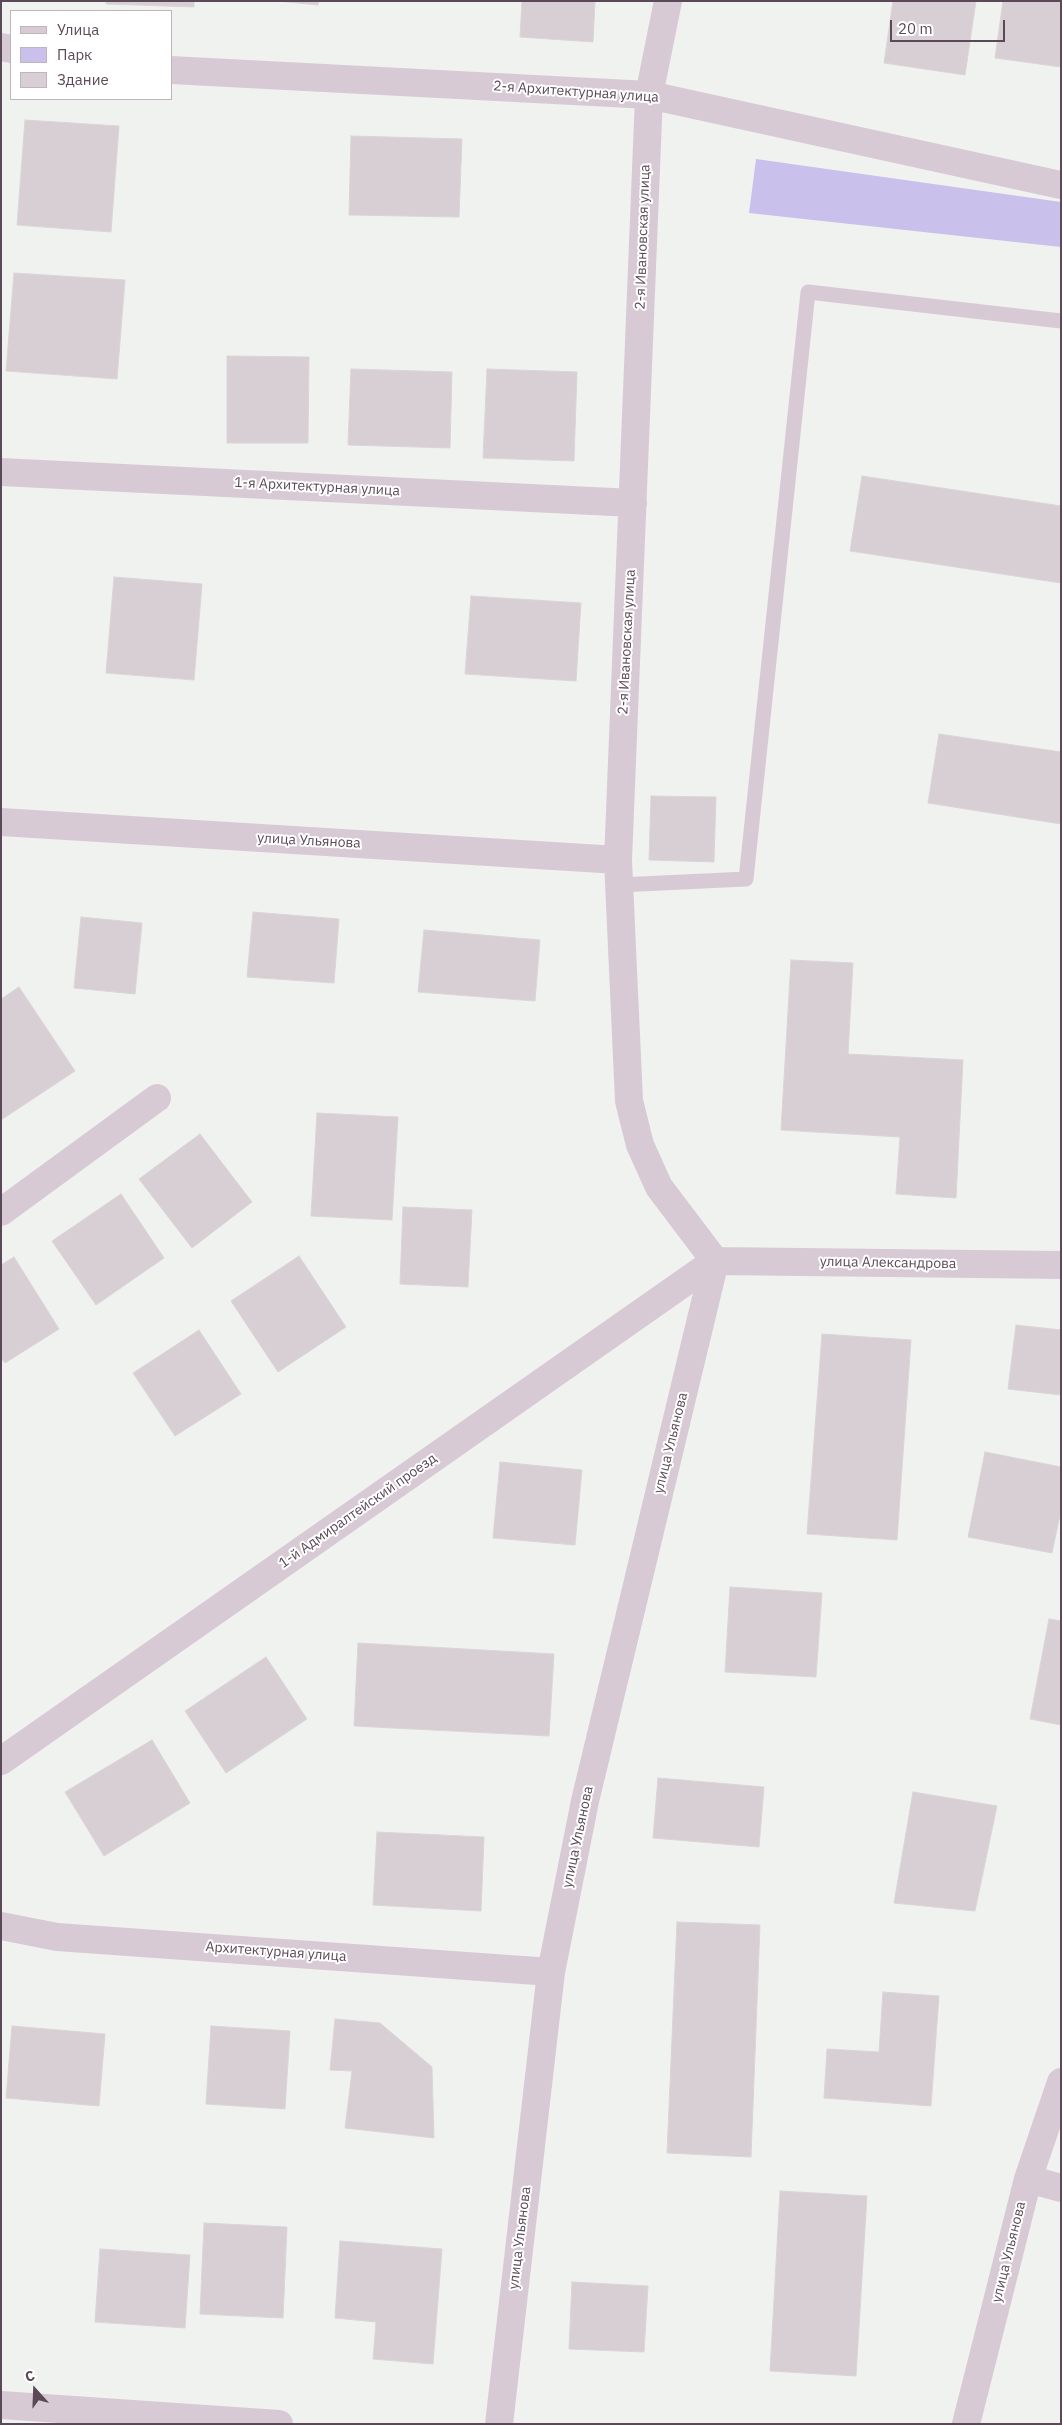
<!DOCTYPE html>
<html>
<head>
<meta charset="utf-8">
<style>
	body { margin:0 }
	#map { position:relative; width:1062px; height:2425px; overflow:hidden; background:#f0f2f0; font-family:"IBM Plex Sans",sans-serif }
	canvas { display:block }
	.frame { position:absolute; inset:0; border:2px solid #5c4957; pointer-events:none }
	.legend { position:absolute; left:10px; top:10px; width:162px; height:90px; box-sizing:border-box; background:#fff; border:1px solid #beb6bc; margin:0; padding:6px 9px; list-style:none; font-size:15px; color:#5c4957 }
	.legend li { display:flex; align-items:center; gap:10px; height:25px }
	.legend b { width:25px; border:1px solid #beb6bc }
	.north { position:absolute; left:10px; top:2365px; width:50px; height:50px; -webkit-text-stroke:4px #fff; paint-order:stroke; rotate:340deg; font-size:14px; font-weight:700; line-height:20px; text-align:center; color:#5c4957 }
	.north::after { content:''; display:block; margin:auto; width:18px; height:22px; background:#5c4957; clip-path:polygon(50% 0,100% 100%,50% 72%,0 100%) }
	.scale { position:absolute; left:890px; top:20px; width:115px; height:22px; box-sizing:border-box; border:2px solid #5c4957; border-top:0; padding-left:6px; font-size:15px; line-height:18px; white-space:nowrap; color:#5c4957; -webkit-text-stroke:4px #fff; paint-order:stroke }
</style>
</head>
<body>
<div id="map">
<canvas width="1062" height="2425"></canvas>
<div class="frame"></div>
<ul class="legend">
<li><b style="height:6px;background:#d8cad5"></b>Улица</li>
<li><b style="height:14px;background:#c9c1ec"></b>Парк</li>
<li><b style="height:14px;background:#d7cfd4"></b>Здание</li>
</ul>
<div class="north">С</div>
<div class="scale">20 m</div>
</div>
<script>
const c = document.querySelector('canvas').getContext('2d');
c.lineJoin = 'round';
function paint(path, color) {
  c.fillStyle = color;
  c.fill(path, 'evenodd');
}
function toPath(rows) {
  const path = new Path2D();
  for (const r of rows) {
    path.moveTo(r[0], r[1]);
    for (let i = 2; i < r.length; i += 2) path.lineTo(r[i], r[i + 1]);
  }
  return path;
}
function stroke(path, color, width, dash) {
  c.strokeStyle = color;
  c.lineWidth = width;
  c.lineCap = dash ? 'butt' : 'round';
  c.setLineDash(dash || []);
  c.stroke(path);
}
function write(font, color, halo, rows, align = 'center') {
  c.font = font + ' "IBM Plex Sans",sans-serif';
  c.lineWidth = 4;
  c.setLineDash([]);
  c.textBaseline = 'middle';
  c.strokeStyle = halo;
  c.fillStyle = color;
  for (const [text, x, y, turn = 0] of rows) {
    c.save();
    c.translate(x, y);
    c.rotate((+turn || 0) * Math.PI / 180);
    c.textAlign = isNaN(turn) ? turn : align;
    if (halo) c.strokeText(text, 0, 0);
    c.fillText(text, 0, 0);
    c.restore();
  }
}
paint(toPath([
	[756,159,1061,202,1061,247,749,213]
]), '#c9c1ec');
const building = toPath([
	[106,1,194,1,194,7,106,4,106,1],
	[277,1,319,1,318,5,277,1],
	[518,1,595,1,593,42,520,37,522,1,518,1],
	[893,1,976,1,965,75,884,63,893,1],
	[1003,1,1061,1,1061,67,995,58,1003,1],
	[25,120,119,126,111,232,17,225,25,120],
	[351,136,462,139,459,217,349,215,351,136],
	[14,273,125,280,117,379,6,371,14,273],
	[227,356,309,357,308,443,227,443,227,356],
	[351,369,452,372,450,448,348,445,351,369],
	[487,369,577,372,574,461,483,458,487,369],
	[862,476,1061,506,1061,583,850,551,862,476],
	[114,577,202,584,194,680,106,673,114,577],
	[471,596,581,603,576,681,465,674,471,596],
	[939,734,1061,752,1061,824,928,803,939,734],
	[651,796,716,797,714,862,649,860,651,796],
	[253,912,339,919,334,983,247,977,253,912],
	[81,917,142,923,135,994,74,988,81,917],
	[424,930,540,940,535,1001,418,992,424,930],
	[791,960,853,963,848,1054,963,1060,956,1198,896,1194,900,1137,781,1130,791,960],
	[19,987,75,1071,1,1120,1,999,19,987],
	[317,1113,398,1117,392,1220,311,1216,317,1113],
	[200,1134,252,1202,192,1248,139,1179,200,1134],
	[121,1194,164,1258,96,1305,52,1241,121,1194],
	[403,1207,472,1210,468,1287,400,1284,403,1207],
	[299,1256,346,1327,278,1372,231,1301,299,1256],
	[14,1257,59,1329,5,1363,1,1358,1,1265,14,1257],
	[1016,1325,1061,1330,1061,1395,1008,1389,1016,1325],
	[199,1330,241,1394,175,1436,133,1373,199,1330],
	[822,1334,911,1340,897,1540,807,1534,822,1334],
	[985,1452,1061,1467,1061,1510,1052,1553,968,1537,985,1452],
	[500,1462,582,1470,575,1545,493,1538,500,1462],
	[730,1587,822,1593,816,1677,725,1672,730,1587],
	[1049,1619,1061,1621,1061,1725,1030,1719,1049,1619],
	[358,1643,554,1654,549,1736,354,1726,358,1643],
	[266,1657,307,1719,226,1773,185,1711,266,1657],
	[152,1740,190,1803,104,1856,65,1792,152,1740],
	[658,1778,764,1787,759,1847,653,1838,658,1778],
	[913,1792,997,1806,975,1911,894,1903,913,1792],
	[377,1832,484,1837,481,1911,373,1905,377,1832],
	[677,1922,760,1925,751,2157,667,2153,677,1922],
	[883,1992,939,1996,931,2106,824,2098,827,2049,879,2052,883,1992],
	[335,2019,380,2023,432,2067,434,2138,345,2128,352,2071,330,2070,335,2019],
	[12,2026,105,2034,99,2106,6,2098,12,2026],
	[211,2026,290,2031,285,2109,206,2104,211,2026],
	[780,2191,867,2196,856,2376,770,2371,780,2191],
	[204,2223,287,2227,283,2318,200,2314,204,2223],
	[340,2241,442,2249,433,2364,373,2359,376,2322,335,2318,340,2241],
	[100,2249,190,2255,185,2328,95,2322,100,2249],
	[572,2282,648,2286,644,2352,569,2349,572,2282]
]);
paint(building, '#d7cfd4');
stroke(building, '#dbd4d7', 1);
stroke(toPath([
	[619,885,746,879,808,292,1061,321]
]), '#d8cad5', 15);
stroke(toPath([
	[668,1,649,95,618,860,629,1101,640,1145,659,1187,715,1261],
	[1,47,11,49],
	[171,70,649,95,1061,185],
	[1,472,633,503],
	[1,822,618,860],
	[1,1212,157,1098],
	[715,1261,1061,1265],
	[1,1761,715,1261],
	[1,1926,57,1937,551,1972],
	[1028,2179,1061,2188],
	[1,2405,279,2424],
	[499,2424,551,1972,585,1801,715,1261],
	[966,2424,1028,2179,1061,2082]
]), '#d8cad5', 28);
write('14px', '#5c4957', '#fff', [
	["2-я Архитектурная улица",576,92,4],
	["2-я Ивановская улица",643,237,-88],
	["1-я Архитектурная улица",317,487,3],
	["2-я Ивановская улица",627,642,-87],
	["улица Ульянова",309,841,3],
	["улица Александрова",888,1263,1],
	["улица Ульянова",671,1443,-76],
	["1-й Адмиралтейский проезд",358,1511,-35],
	["улица Ульянова",578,1837,-78],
	["Архитектурная улица",276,1952,4],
	["улица Ульянова",520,2238,-83],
	["улица Ульянова",1009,2252,-76]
]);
</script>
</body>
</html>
